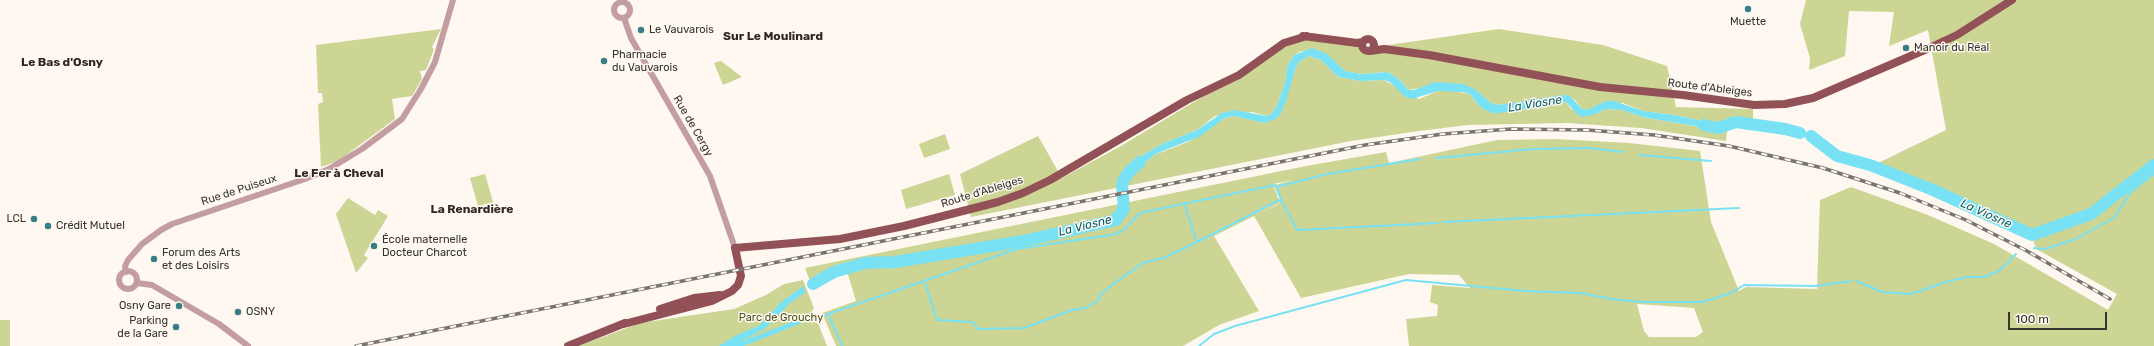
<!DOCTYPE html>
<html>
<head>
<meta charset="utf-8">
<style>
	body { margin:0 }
	#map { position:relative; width:2154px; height:346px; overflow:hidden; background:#fef8f0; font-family:Rubik,sans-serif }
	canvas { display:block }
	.scale { position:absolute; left:2008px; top:312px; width:99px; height:18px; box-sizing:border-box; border:2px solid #36342f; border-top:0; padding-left:5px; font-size:12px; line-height:14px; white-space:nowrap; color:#36342f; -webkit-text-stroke:3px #fef8f0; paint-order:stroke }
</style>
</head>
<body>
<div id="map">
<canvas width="2154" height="346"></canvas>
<div class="scale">100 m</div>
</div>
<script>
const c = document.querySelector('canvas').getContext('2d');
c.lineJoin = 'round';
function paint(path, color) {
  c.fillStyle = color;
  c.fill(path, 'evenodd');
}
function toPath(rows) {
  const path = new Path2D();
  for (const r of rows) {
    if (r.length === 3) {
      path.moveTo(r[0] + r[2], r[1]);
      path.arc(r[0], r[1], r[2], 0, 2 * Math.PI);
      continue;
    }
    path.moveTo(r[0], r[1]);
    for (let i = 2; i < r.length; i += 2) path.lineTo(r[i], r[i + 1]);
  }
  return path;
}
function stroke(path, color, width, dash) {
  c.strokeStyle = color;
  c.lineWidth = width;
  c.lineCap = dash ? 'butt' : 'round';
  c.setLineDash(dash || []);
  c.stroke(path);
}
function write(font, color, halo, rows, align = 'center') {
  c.font = font + ' Rubik,sans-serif';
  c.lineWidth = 3;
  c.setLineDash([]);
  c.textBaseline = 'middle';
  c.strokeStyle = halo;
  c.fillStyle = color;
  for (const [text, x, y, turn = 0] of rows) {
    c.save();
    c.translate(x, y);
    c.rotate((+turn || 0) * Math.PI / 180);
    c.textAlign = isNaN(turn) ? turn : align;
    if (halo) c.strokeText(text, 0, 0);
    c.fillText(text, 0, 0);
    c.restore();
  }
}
paint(toPath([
	[1806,0,2154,0,2154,346,1409,346,1406,319,1437,316,1438,305,1430,302,1432,285,1470,288,1459,275,1409,274,1301,298,1254,216,1279,204,1281,202,1275,185,1293,180,1273,184,1280,203,1214,236,1259,311,1219,325,1183,346,836,346,822,313,856,301,846,268,833,271,810,281,805,268,1306,166,1386,152,1389,163,1497,140,1556,139,1629,143,1700,151,1711,222,1739,291,1746,287,1817,289,1820,200,1851,187,1928,215,1994,244,2108,310,2117,294,2036,249,2032,235,1874,165,1946,130,1928,30,1889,46,1894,12,1849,11,1845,56,1809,70,1810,58,1800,24],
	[1637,304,1694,308,1703,332,1696,337,1649,337,1644,331],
	[441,29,432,47,434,49,430,60,426,70,420,71,422,79,412,96,392,99,395,119,338,161,321,167,318,104,323,102,322,93,318,93,316,45],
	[1499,29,1603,45,1667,66,1676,107,1753,109,1753,122,1732,124,1727,132,1726,141,1641,128,1567,123,1468,125,1419,131,1351,141,971,217,960,174,1038,136,1062,178,1119,147,1239,75,1275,45,1308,38,1368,48],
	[1301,51,1334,61,1345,71,1361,74,1388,72,1400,80,1408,90,1421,88,1476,90,1491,103,1498,105,1574,99,1581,108,1587,110,1623,103,1643,111,1674,115,1718,124,1706,131,1695,126,1642,117,1623,110,1605,109,1596,114,1571,109,1566,102,1510,112,1481,108,1470,94,1447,90,1438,91,1419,99,1384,80,1361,81,1338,77,1321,60,1309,56,1299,62,1296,67,1280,115,1264,123,1243,118,1234,116,1225,118,1188,142,1154,155,1135,171,1123,173,1139,157,1164,143,1197,130,1215,116,1252,112,1267,116,1272,113,1276,108,1285,83,1287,67,1294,55],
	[720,61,721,61,742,77,723,85,714,63],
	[945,134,950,149,924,158,919,144],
	[485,174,493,202,478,206,470,178],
	[949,174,955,195,906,209,901,190],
	[348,198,375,215,378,210,388,216,364,255,368,258,356,273,336,214],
	[803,280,814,308,810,315,814,322,818,323,827,346,579,346,640,323,734,309,766,295,784,284],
	[0,320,10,320,10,346,0,346]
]), '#cdd595');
paint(toPath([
	[1312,48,1327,54,1345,71,1361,74,1388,72,1400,80,1408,90,1414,90,1435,82,1464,84,1476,90,1491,103,1498,105,1563,95,1570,96,1581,108,1587,110,1606,101,1614,101,1643,111,1674,115,1718,124,1719,131,1706,131,1695,126,1642,117,1623,110,1605,109,1596,114,1583,117,1578,115,1566,102,1500,113,1492,113,1481,108,1470,94,1462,92,1438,91,1412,99,1405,97,1390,82,1384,80,1361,81,1338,77,1321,60,1309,56,1299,62,1296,67,1286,101,1280,115,1275,119,1264,123,1243,118,1234,116,1225,118,1199,137,1165,150,1154,155,1135,171,1123,174,1139,157,1164,143,1197,130,1222,113,1234,110,1267,116,1272,113,1276,108,1285,83,1287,67,1294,55],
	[803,286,806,292,790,303,766,328,740,342,810,315,812,319,744,346,719,346,735,336,760,325,780,303]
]), '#78e2f4');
stroke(toPath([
	[1639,155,1711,161],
	[1436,158,1533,149,1590,148,1623,152],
	[1276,187,1327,174,1420,159],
	[1184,203,1197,242],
	[1443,222,1739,208],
	[2034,248,2045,249,2076,239,2115,217,2130,193,2154,174],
	[1856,281,1882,292,1911,294,1946,282,1967,277,1984,277,1999,271,2016,254],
	[925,283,937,320,973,322,978,329,1024,328,1072,310,1086,308,1098,301,1101,294,1112,285,1143,263,1166,257,1201,240,1279,200,1282,202,1297,230,1438,223],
	[828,314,1017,249,1111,235,1123,231,1139,214,1144,212,1275,185,1282,201],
	[825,315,828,314,842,346],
	[809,317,818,316],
	[1199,346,1214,334,1235,326,1406,280,1525,291,1580,293,1611,299,1642,302,1703,302,1731,293,1744,285,1816,286,1851,281]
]), '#78e2f4', 2);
stroke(toPath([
	[1704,125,1718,128,1736,122,1785,129,1800,133],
	[1811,136,1837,156,1870,165,1933,190,2032,235,2091,214,2154,165],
	[813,284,834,272,865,263,895,262,1023,241,1116,220,1124,209,1122,185,1124,179,1129,172,1140,162]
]), '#78e2f4', 12);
stroke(toPath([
	[622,10,8],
	[624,18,631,38,710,176,735,248],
	[128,280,9],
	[126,272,125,266,128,260,142,244,161,230,172,224,305,179,329,169,362,149,402,119,421,89,435,62,453,0],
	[137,283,152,285,219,324,248,346]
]), '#c49da0', 6);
stroke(toPath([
	[1303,36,1357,43,1363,42],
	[1368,45,6],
	[1370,51,1384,49,1429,55,1600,87,1683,95,1754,105,1785,104,1813,98,1927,49,1957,35,2012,0],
	[660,309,694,298,720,295],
	[620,325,712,301,732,291,738,285,741,276,735,248,840,239,904,226,998,202,1023,193,1050,180,1187,100,1239,75,1284,43,1307,36],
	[568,346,625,323]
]), '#915157', 8);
const rail = toPath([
	[356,346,1365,145,1443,134,1511,129,1587,130,1654,135,1729,146,1823,168,1900,193,1966,220,2027,251,2110,299]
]);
stroke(rail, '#78756f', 3.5);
stroke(rail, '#fef8f0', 2, [6]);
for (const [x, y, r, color] of [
	[1748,9,4,"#377e88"],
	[641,30,4,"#377e88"],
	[1906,48,4,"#377e88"],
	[604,61,4,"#377e88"],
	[34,219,4,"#377e88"],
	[48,226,4,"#377e88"],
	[374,246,4,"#377e88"],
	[154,259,4,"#377e88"],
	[179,306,4,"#377e88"],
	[238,312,4,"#377e88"],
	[176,327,4,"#377e88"]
]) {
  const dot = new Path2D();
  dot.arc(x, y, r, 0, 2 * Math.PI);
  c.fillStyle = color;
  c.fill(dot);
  stroke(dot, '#fef8f0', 1.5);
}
write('11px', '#36342f', '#fef8f0', [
	["Muette",1748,22,"center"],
	["Le Vauvarois",649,30],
	["Manoir du Réal",1914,48],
	["Pharmacie",612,55],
	["du Vauvarois",612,68],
	["LCL",26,219,"right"],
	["Crédit Mutuel",56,226],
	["École maternelle",382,240],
	["Docteur Charcot",382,253],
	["Forum des Arts",162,253],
	["et des Loisirs",162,266],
	["Osny Gare",171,306,"right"],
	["OSNY",246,312],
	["Parking",168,321,"right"],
	["de la Gare",168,334,"right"]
], 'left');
write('11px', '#36342f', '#fef8f0', [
	["Route d'Ableiges",1710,88,7],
	["Rue de Cergy",693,126,60],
	["Rue de Puiseux",239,190,-18],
	["Route d'Ableiges",982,192,-17]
]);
write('11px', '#50541b', '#fef8f0', [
	["Parc de Grouchy",781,318]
]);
write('bold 12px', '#2e2820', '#fef8f0', [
	["Sur Le Moulinard",773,37],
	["Le Bas d'Osny",62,63],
	["Le Fer à Cheval",339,174],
	["La Renardière",472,210]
]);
write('italic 12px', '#026370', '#fef8f0', [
	["La Viosne",1535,104,-9],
	["La Viosne",1986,214,24],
	["La Viosne",1085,226,-14]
]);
</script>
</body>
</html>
